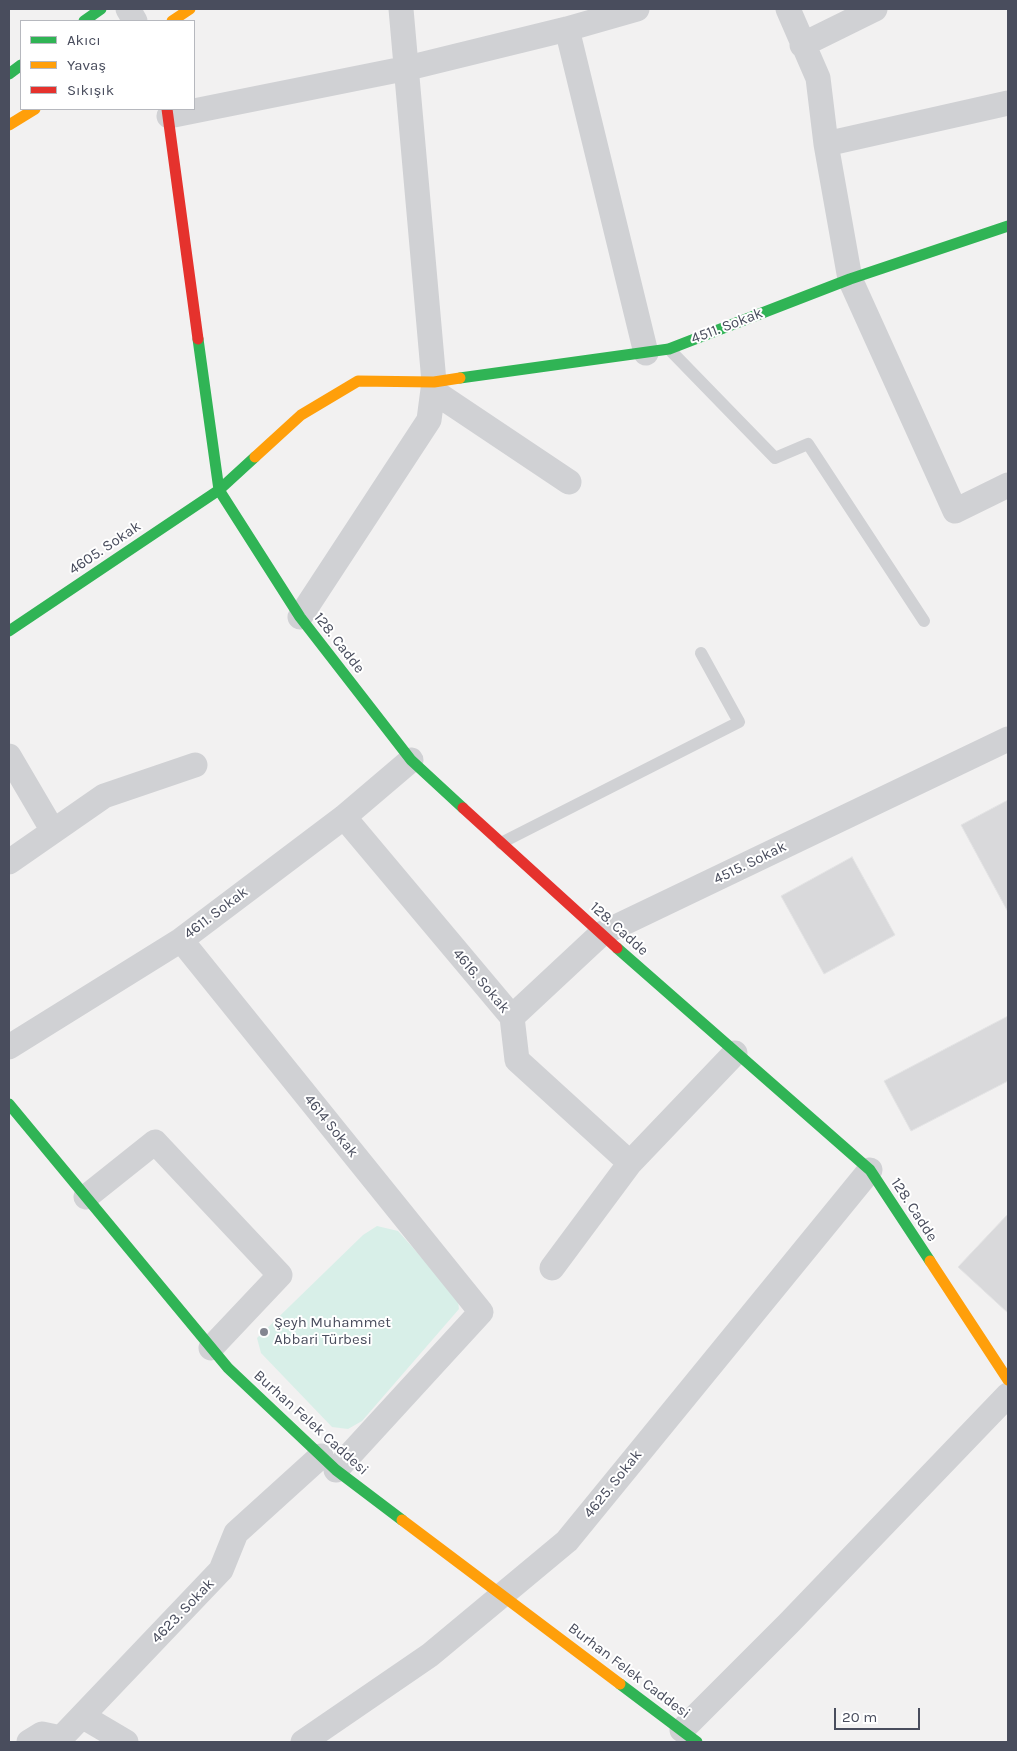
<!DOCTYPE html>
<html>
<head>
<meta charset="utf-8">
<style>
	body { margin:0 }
	#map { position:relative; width:1017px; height:1751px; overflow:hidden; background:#f2f1f1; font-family:Karla,sans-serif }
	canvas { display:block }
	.frame { position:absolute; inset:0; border:10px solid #494d5d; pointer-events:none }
	.legend { position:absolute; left:20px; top:20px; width:175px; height:90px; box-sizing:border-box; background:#fff; border:1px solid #b6b8be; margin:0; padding:6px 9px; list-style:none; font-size:15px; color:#494d5d }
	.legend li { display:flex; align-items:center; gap:10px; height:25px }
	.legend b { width:25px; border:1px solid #b6b8be }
	.scale { position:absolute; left:834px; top:1708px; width:86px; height:22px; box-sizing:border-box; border:2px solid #494d5d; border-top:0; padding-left:6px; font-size:15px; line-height:18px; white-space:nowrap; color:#494d5d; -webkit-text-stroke:4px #fff; paint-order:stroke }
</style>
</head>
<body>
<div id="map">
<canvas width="1017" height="1751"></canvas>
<div class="frame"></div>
<ul class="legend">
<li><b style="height:6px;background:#30b455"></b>Akıcı</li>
<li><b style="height:6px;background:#ff9f0a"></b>Yavaş</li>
<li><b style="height:6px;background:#e5322d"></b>Sıkışık</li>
</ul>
<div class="scale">20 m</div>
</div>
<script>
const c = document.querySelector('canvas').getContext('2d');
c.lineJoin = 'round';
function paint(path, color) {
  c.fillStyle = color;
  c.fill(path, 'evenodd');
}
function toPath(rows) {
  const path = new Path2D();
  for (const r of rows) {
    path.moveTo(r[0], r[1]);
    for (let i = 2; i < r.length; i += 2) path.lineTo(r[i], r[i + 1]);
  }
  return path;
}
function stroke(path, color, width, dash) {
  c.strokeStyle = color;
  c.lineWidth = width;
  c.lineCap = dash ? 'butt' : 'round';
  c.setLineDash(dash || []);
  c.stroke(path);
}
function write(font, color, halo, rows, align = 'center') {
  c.font = font + ' Karla,sans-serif';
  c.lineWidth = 4;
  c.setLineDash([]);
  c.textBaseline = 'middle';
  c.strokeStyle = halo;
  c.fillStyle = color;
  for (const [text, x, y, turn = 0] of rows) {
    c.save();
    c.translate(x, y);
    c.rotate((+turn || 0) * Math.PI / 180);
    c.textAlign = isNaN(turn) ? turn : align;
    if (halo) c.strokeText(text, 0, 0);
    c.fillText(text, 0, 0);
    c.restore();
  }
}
paint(toPath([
	[377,1226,398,1231,449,1288,458,1301,459,1309,362,1421,348,1429,332,1427,261,1353,257,1338,363,1235]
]), '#d8efe8');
const building = toPath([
	[1008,800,1008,912,961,825,1008,800],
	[852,857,895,935,824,974,781,896,852,857],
	[1008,1016,1008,1081,911,1131,884,1081,1008,1016],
	[1008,1214,1008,1313,958,1267,1008,1214]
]);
paint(building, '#d9d9db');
stroke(building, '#e3e3e4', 1);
stroke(toPath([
	[669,349,775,458,808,444,924,621],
	[501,843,739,722,701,653]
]), '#d0d1d4', 12);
stroke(toPath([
	[128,9,135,21],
	[788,9,818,78,826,144,850,279,955,511,1008,485],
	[567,29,646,353],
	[802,45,875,9],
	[169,116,408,68,567,29,637,9],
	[826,144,1008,103],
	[433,391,569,482],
	[300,617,429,420,434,382,401,9],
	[9,756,53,831],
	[344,817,512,1017,517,1060,630,1163],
	[9,862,104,796,195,765],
	[181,940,481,1312,336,1470],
	[512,1017,601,934,1008,739],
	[9,1047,181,940,344,817,411,760],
	[86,1197,155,1142,280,1275,211,1348],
	[552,1268,630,1163,735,1053],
	[82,1716,126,1742],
	[682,1730,789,1623,1008,1395],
	[29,1742,42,1734,61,1738,221,1570,236,1533,321,1456],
	[303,1742,430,1655,567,1541,870,1170]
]), '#d0d1d4', 25);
stroke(toPath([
	[84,21,101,9],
	[9,74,21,65],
	[198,339,219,490,300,617,411,760,463,808],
	[460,378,669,349,850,279,1008,226],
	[9,631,219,490,255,457],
	[617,948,870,1170,930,1261],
	[9,1104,228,1368,336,1470,402,1520],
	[620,1684,697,1742]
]), '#30b455', 11);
stroke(toPath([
	[172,21,190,9],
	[9,125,35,109],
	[255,457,301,415,358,381,434,382,460,378],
	[930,1261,1008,1380],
	[402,1520,620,1684]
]), '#ff9f0a', 11);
stroke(toPath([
	[167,109,198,339],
	[463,808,617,948]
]), '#e5322d', 11);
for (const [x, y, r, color] of [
	[264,1332,5,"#848691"]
]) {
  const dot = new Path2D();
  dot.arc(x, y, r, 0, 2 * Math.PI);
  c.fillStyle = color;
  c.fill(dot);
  stroke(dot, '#fff', 2);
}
write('15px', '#494d5d', '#fff', [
	["4511. Sokak",727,326,-21],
	["4605. Sokak",105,548,-34],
	["128. Cadde",339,643,52],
	["4515. Sokak",750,863,-26],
	["4611. Sokak",216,913,-37],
	["128. Cadde",619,929,42],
	["4616. Sokak",481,981,50],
	["4614 Sokak",331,1126,51],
	["128. Cadde",914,1210,57],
	["Burhan Felek Caddesi",311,1423,42],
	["4625. Sokak",613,1484,-51],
	["4623. Sokak",183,1611,-46],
	["Burhan Felek Caddesi",629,1671,37]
]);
write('15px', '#494d5d', '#fff', [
	["Şeyh Muhammet",274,1323],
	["Abbari Türbesi",274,1340]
], 'left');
</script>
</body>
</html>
